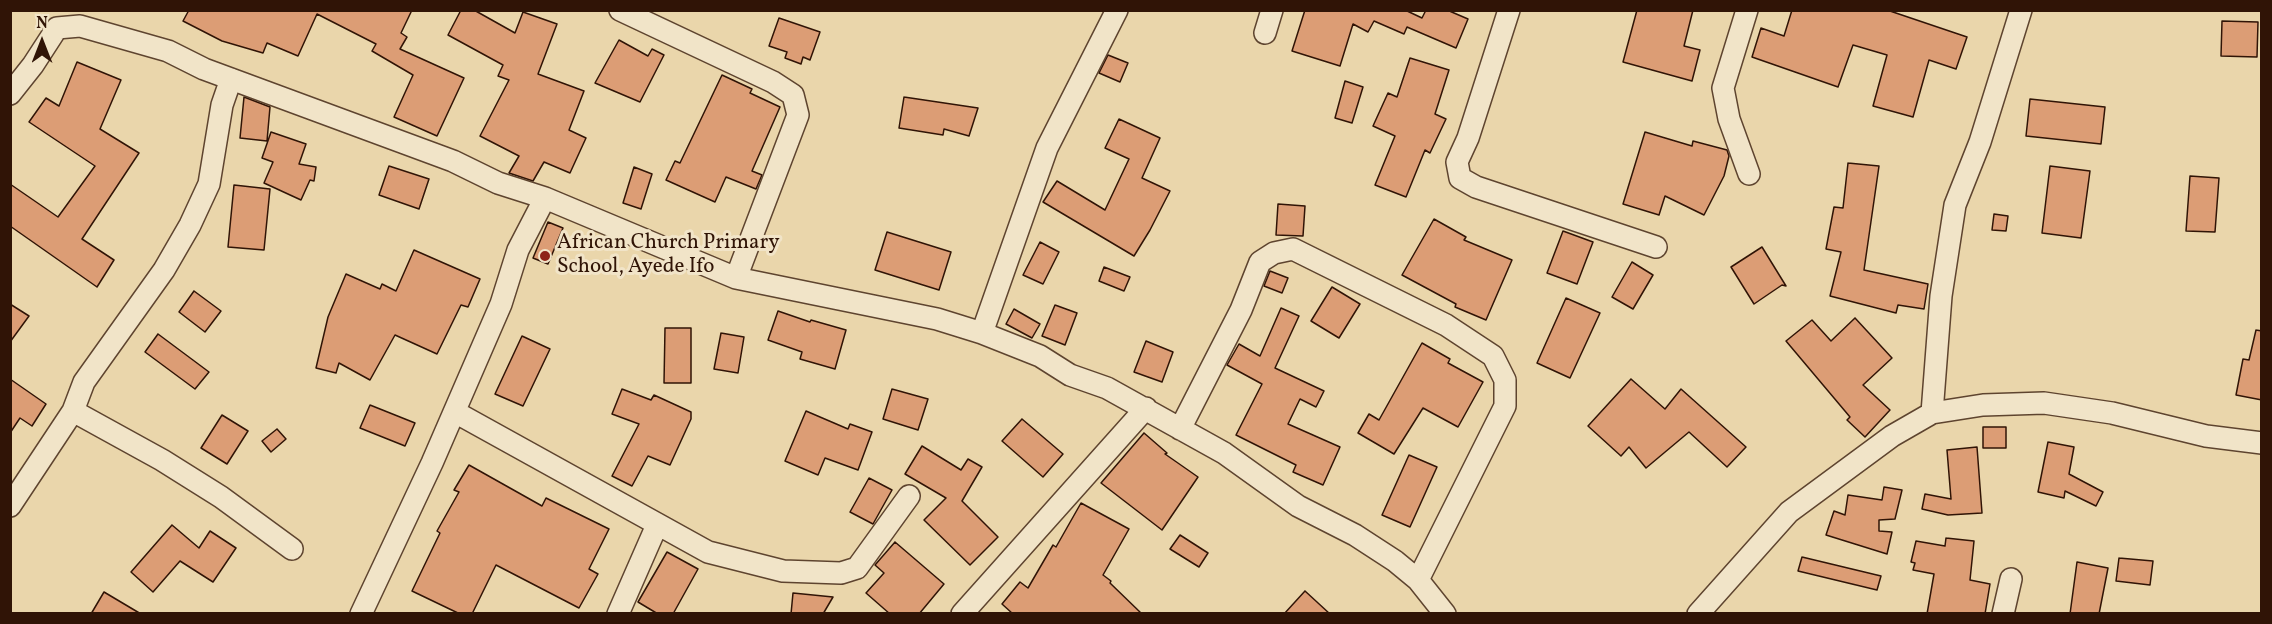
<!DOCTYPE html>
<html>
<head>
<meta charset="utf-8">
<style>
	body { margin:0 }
	#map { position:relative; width:2272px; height:624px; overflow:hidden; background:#ead6ab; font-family:Vollkorn,serif }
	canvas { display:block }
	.frame { position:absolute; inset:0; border:12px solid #301406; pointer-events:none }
	.north { position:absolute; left:12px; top:12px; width:60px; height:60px; -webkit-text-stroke:4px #f1e4c8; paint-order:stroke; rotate:0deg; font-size:16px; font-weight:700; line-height:24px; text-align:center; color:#301406 }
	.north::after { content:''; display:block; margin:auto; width:21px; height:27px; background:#301406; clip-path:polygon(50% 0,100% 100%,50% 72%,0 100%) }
</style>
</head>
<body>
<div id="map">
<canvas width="2272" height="624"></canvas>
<div class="frame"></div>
<div class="north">N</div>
</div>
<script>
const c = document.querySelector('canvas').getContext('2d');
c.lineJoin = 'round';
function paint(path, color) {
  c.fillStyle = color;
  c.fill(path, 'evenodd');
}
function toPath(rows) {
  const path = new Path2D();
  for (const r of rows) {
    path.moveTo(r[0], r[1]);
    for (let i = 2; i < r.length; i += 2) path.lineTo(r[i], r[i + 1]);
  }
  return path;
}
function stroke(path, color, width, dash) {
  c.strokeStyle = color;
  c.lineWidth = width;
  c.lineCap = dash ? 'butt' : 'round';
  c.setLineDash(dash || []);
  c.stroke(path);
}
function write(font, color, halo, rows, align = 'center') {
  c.font = font + ' Vollkorn,serif';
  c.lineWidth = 6;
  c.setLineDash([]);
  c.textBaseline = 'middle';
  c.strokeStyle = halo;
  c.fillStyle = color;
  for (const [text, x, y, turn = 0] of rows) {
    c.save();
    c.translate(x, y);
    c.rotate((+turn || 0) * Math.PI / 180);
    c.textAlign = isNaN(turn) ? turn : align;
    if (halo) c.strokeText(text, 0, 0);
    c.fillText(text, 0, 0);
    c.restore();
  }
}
const building = toPath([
	[189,10,412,10,401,33,407,37,400,49,464,78,437,136,394,117,413,75,372,51,376,44,317,14,298,56,267,43,263,53,222,41,183,21,189,10],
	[461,10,474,10,515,33,523,12,557,24,538,74,584,91,569,130,586,138,570,173,544,162,533,181,509,173,519,156,480,136,509,80,498,76,503,65,448,35,461,10],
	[1305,10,1405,10,1422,18,1426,10,1447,10,1468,19,1456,48,1407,27,1404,34,1374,21,1368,32,1353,24,1340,66,1292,51,1305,10],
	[1637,10,1693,10,1684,46,1700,50,1692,81,1623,62,1637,10],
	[1792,10,1887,10,1967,37,1956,69,1929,60,1913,117,1873,106,1887,55,1853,45,1838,87,1752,57,1761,28,1784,36,1792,10],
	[779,18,820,32,810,60,803,57,801,64,785,58,787,52,769,46,779,18],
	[2222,21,2258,22,2257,57,2221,56,2222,21],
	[619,40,648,56,652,49,664,55,640,102,595,83,619,40],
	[1108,55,1128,63,1120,82,1099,73,1108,55],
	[1410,58,1449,70,1435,114,1446,119,1430,153,1425,150,1406,197,1375,185,1395,136,1373,126,1388,93,1397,97,1410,58],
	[77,62,121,80,100,129,139,153,82,239,114,260,97,287,10,226,10,184,58,217,95,166,29,122,46,98,59,106,77,62],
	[722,75,752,89,750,93,780,107,752,171,762,175,756,189,726,177,715,202,666,180,675,161,680,163,722,75],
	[1345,81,1363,87,1352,123,1335,118,1345,81],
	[244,97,270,107,267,141,240,138,244,97],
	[904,97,978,108,969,136,944,129,943,135,899,128,904,97],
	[2030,99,2105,107,2101,144,2026,136,2030,99],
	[1119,119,1160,138,1142,178,1170,191,1150,230,1134,256,1043,202,1057,181,1105,210,1129,159,1105,148,1119,119],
	[271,132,306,144,299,164,316,167,314,181,310,180,301,200,264,183,273,162,262,158,271,132],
	[1645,132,1692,146,1693,141,1727,150,1729,156,1724,176,1704,215,1665,196,1659,215,1623,204,1645,132],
	[1848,163,1879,166,1864,270,1928,284,1924,309,1898,305,1896,313,1830,296,1841,252,1826,249,1834,207,1843,208,1848,163],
	[389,166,429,179,419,209,379,195,389,166],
	[2050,166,2090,171,2081,238,2042,233,2050,166],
	[634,167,652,174,641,209,623,203,634,167],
	[2190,176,2219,178,2215,232,2186,231,2190,176],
	[234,185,270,189,264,250,228,247,234,185],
	[1278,204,1305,206,1303,236,1276,235,1278,204],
	[1994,214,2008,216,2006,231,1992,230,1994,214],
	[1434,219,1466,237,1464,240,1512,260,1486,320,1455,307,1456,304,1402,275,1434,219],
	[548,222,563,228,548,264,533,258,548,222],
	[1563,231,1593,242,1577,284,1547,273,1563,231],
	[887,232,951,252,939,290,875,270,887,232],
	[1040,242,1059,252,1043,284,1023,275,1040,242],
	[1762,247,1786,286,1782,285,1754,304,1731,267,1762,247],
	[414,250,480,279,468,307,461,305,437,354,395,335,370,380,339,363,336,373,316,368,328,317,346,274,380,289,382,284,396,291,414,250],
	[1632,262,1653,275,1633,309,1612,297,1632,262],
	[1104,267,1130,277,1124,291,1099,281,1104,267],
	[1270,271,1288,278,1282,293,1264,286,1270,271],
	[1332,287,1360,304,1339,338,1311,321,1332,287],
	[194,291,221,311,205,332,179,312,194,291],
	[1566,298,1600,313,1570,378,1537,363,1566,298],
	[10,304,29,316,10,342,10,304],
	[1055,305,1077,313,1065,345,1042,336,1055,305],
	[1281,308,1299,316,1275,368,1324,391,1316,407,1300,399,1288,424,1340,447,1323,485,1293,472,1296,465,1236,435,1262,384,1227,365,1239,344,1260,356,1281,308],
	[1014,309,1040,324,1032,338,1006,324,1014,309],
	[778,311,810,322,811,320,846,330,835,369,800,359,802,352,768,340,778,311],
	[1855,318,1892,358,1863,385,1890,410,1865,437,1847,420,1850,417,1786,341,1812,320,1831,341,1855,318],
	[665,328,691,328,691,383,664,383,665,328],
	[2256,330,2262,331,2262,400,2236,395,2243,359,2249,360,2256,330],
	[721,333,744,337,738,373,714,369,721,333],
	[158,334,209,372,195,389,145,352,158,334],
	[522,336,550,349,523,406,495,394,522,336],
	[1146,341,1173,352,1162,382,1134,372,1146,341],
	[1422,343,1450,359,1448,363,1483,382,1458,427,1423,408,1394,454,1358,433,1369,414,1379,420,1422,343],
	[10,379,46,404,32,426,20,418,10,433,10,379],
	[1631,379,1665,409,1681,389,1746,447,1727,467,1689,432,1646,468,1629,447,1621,456,1588,426,1631,379],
	[622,389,651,400,654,395,691,412,691,419,670,465,648,456,632,486,612,476,639,424,612,414,622,389],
	[892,389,928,399,918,430,883,419,892,389],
	[370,405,415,423,405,446,360,428,370,405],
	[806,411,848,429,850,424,872,432,858,470,825,458,818,475,785,461,806,411],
	[222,415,248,431,227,464,201,448,222,415],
	[1022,419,1063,454,1043,477,1002,441,1022,419],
	[1983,427,2006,427,2006,448,1983,448,1983,427],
	[277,429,286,439,271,452,262,441,277,429],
	[1144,433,1167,453,1165,454,1198,477,1162,530,1101,483,1144,433],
	[2048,442,2074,447,2069,474,2103,492,2096,506,2065,491,2064,498,2038,492,2048,442],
	[922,446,961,470,968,459,982,467,962,501,998,537,970,565,924,520,946,498,905,474,922,446],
	[1977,447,1982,513,1948,515,1922,509,1925,494,1951,499,1947,450,1977,447],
	[1409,455,1437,467,1410,527,1382,515,1409,455],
	[469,465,542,506,546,498,609,529,589,569,598,574,579,608,496,565,472,614,460,614,412,591,440,533,437,531,459,492,454,490,469,465],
	[869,478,892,490,873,524,850,512,869,478],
	[1884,487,1902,490,1895,519,1879,520,1879,531,1892,532,1887,554,1826,535,1834,511,1845,515,1848,495,1882,500,1884,487],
	[1081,503,1129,529,1103,575,1111,581,1110,583,1142,614,1013,614,1002,604,1020,582,1028,588,1053,545,1056,547,1081,503],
	[172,525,199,548,210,531,236,548,213,582,180,561,153,592,131,572,172,525],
	[1180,535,1208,553,1199,567,1170,549,1180,535],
	[1946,538,1974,541,1970,580,1990,584,1985,614,1927,614,1934,574,1913,570,1915,563,1911,562,1916,541,1945,546,1946,538],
	[895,542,944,584,919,614,890,614,866,593,884,573,875,565,895,542],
	[667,552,698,569,673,614,658,614,638,602,667,552],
	[1802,557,1881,576,1877,590,1798,571,1802,557],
	[2119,558,2153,561,2150,585,2116,581,2119,558],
	[2077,562,2108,568,2099,614,2070,614,2077,562],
	[1305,591,1330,614,1284,614,1305,591],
	[104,592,141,614,91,614,104,592],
	[793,593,833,597,823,614,791,614,793,593]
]);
paint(building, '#dc9d75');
stroke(building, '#301406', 1.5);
const minor = toPath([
	[620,10,773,82,793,95,798,115,736,278],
	[1509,10,1468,138,1457,162,1460,178,1476,187,1656,247],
	[1747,10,1723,88,1729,119,1749,174],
	[1265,33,1272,10],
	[10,94,33,65,57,28,80,26,168,51,204,69,453,161,498,183,545,198,736,278,937,319,982,333,1040,356,1070,375,1107,388,1224,453,1298,506,1355,535,1395,561,1418,580,1445,614],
	[982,333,1047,148,1117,10],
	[73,411,162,460,221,497,292,549],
	[455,412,708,552,783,571,841,573,857,568,909,496],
	[1932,413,1941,296,1955,205,1980,142,2021,10],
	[1180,429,1241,310,1260,262,1274,253,1293,249,1446,325,1493,356,1505,380,1505,406,1418,580],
	[10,506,73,411,84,382,164,270,190,225,209,184,222,105,231,79],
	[361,614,432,463,501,304,518,250,545,198],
	[618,614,657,525],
	[962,614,1146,408],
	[1698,614,1789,512,1892,436,1932,413,1983,405,2044,403,2112,413,2206,436,2262,443],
	[2003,614,2011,579]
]);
stroke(minor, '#5e442f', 24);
stroke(minor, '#f1e4c8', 21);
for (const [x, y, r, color] of [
	[545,256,6,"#8f2418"]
]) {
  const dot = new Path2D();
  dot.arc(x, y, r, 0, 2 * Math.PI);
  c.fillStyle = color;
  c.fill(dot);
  stroke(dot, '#f1e4c8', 2);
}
write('21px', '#301406', '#f1e4c8', [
	["African Church Primary",557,244],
	["School, Ayede Ifo",557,268]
], 'left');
</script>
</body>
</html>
